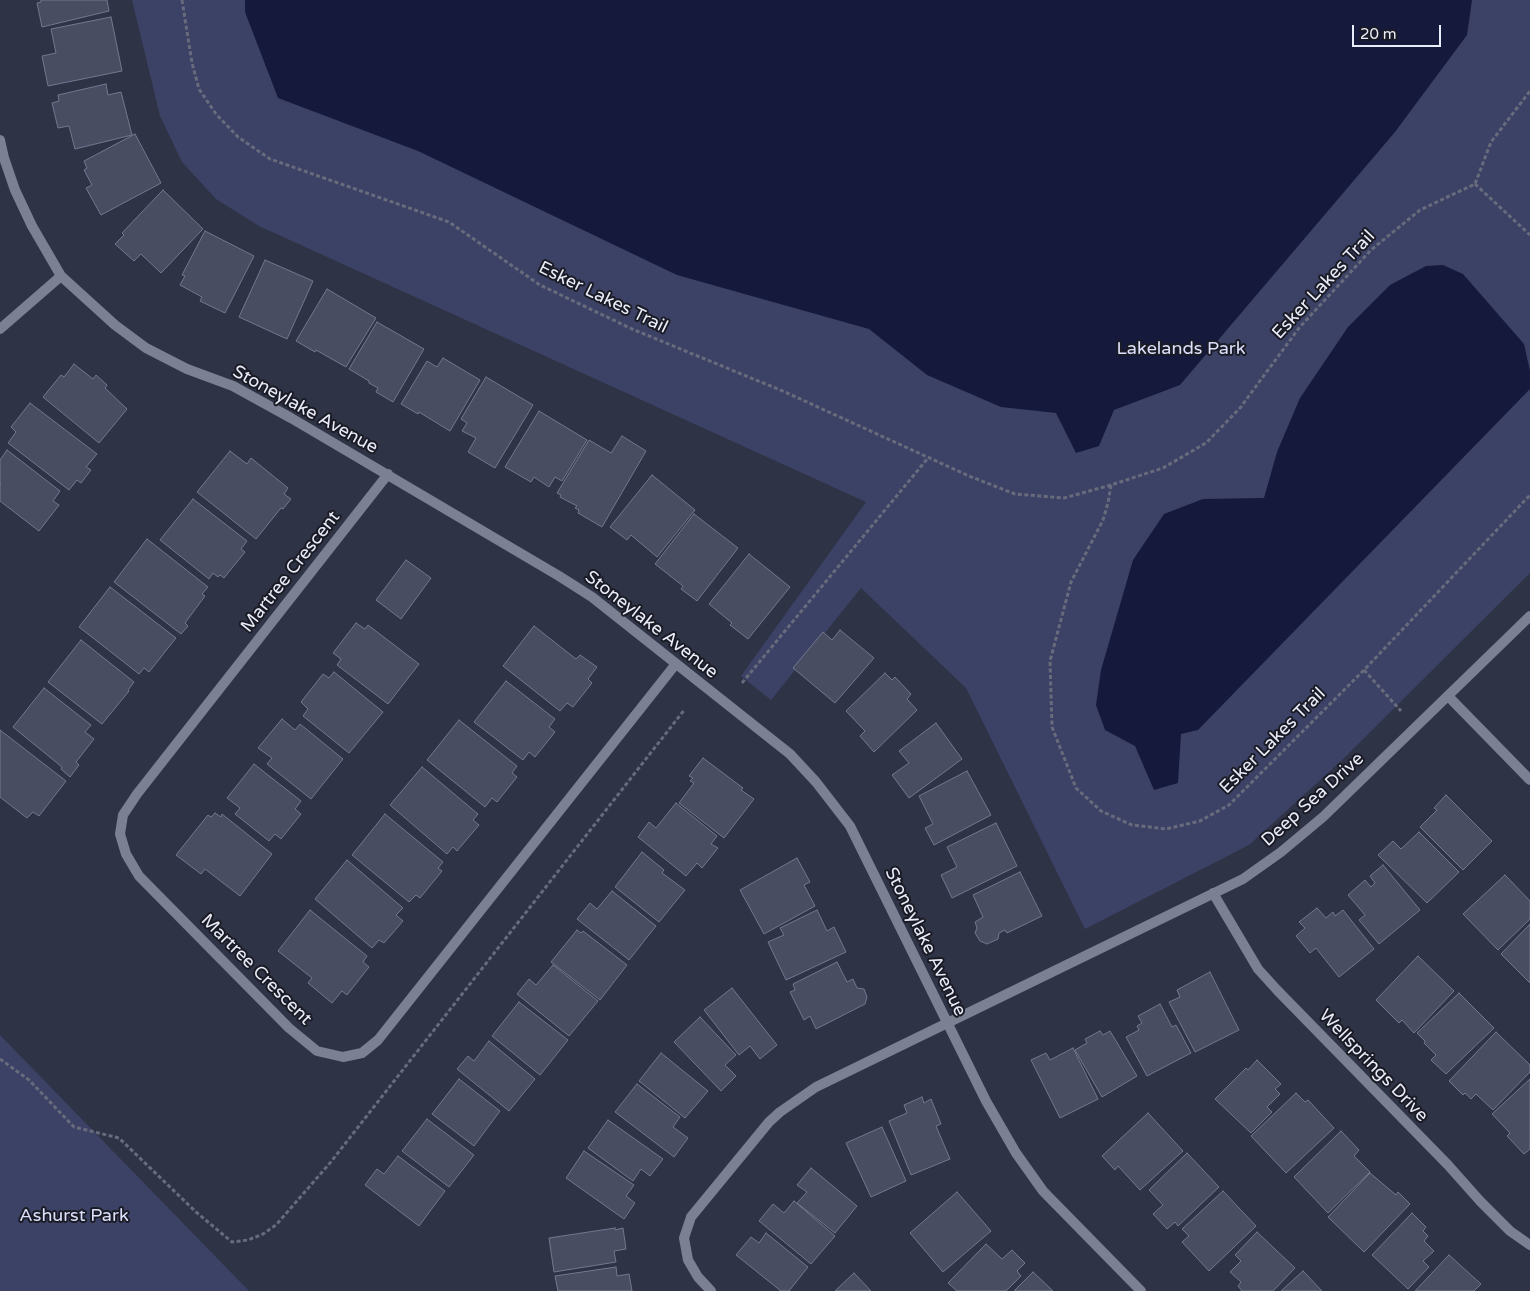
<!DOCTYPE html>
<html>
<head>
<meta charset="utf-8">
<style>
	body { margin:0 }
	#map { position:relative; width:1530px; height:1291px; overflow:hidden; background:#2f3346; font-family:"Varela Round",sans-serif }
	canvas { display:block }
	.scale { position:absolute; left:1352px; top:25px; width:89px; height:22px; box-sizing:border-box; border:2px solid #e9ecf9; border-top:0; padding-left:6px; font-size:15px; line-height:18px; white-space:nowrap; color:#e9ecf9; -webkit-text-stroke:4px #1a1b24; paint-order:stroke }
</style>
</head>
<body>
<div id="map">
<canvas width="1530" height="1291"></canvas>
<div class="scale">20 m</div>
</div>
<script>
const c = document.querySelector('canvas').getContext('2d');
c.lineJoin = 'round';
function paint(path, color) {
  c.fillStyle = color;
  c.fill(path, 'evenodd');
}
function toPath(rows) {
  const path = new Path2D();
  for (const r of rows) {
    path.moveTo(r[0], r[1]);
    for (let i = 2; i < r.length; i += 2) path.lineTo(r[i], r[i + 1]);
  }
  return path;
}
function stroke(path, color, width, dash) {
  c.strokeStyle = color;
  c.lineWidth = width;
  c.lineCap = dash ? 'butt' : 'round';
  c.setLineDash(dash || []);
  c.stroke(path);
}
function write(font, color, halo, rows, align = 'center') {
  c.font = font + ' "Varela Round",sans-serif';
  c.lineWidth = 4;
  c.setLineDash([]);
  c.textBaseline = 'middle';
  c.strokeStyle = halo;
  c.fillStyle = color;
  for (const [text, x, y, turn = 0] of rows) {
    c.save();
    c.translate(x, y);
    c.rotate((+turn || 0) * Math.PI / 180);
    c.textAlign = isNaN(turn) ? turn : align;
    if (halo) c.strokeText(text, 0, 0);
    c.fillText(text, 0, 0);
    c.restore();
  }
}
paint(toPath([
	[132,0,1530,0,1530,573,1341,761,1249,845,1085,929,966,688,861,588,771,700,741,676,866,502,259,226,216,199,182,162,160,116],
	[0,1035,249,1291,0,1291]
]), '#3c4266');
paint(toPath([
	[245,0,1472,0,1467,35,1395,132,1180,385,1114,410,1099,446,1076,453,1056,413,1001,407,927,375,869,329,677,275,418,151,278,98,245,12],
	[1443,265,1463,274,1524,344,1530,371,1530,389,1198,730,1181,734,1178,783,1154,790,1135,746,1105,730,1096,705,1101,670,1133,560,1164,514,1203,499,1264,498,1277,452,1300,398,1348,327,1390,285,1426,266]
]), '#15193b');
const building = toPath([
	[41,0,107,0,109,11,42,27,37,3,41,2,41,0],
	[111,17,122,71,48,86,42,56,56,53,51,29,111,17],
	[106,84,108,95,121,92,132,135,75,149,69,126,58,128,52,103,59,101,58,95,106,84],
	[135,134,161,183,101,215,86,188,92,185,84,170,87,168,84,161,135,134],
	[163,190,203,229,161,273,141,254,134,261,115,244,124,235,122,233,163,190],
	[205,231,254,256,225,313,200,301,202,297,180,285,185,276,182,275,205,231],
	[265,260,313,281,287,339,239,317,265,260],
	[327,289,376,318,346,367,316,350,315,352,296,341,327,289],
	[377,322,424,349,393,402,376,392,378,388,369,383,369,381,349,369,377,322],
	[443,358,480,380,450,431,419,412,418,414,401,404,427,361,437,367,443,358],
	[74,364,93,379,96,375,107,385,105,388,127,409,99,443,43,397,61,375,64,377,74,364],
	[486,377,533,405,495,468,468,452,476,438,462,431,467,423,461,419,486,377],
	[30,403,97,454,86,467,91,470,81,483,77,480,69,490,8,443,16,432,11,427,30,403],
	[539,411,587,440,562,481,555,477,549,487,534,477,531,482,505,467,539,411],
	[622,436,646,451,602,527,578,513,579,510,575,508,577,506,560,497,561,495,557,493,589,440,611,453,622,436],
	[7,450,60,491,53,501,59,505,39,531,0,501,0,486,1,484,0,483,0,460,7,450],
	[230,451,247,464,251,458,288,488,284,494,291,499,283,509,281,508,256,539,197,492,230,451],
	[652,475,695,510,657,557,631,535,627,540,610,527,652,475],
	[193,499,247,541,241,549,245,552,224,578,220,575,218,577,213,573,209,579,160,540,193,499],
	[694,514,738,548,697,601,681,589,683,586,655,564,694,514],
	[147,539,208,587,202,594,205,596,185,623,188,626,181,634,114,582,147,539],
	[749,554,790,587,748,639,730,625,732,623,709,604,749,554],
	[406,560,431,578,401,619,376,600,406,560],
	[110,587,176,638,149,672,144,668,139,674,79,627,110,587],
	[356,623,365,629,368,625,419,664,388,704,337,665,341,659,333,653,356,623],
	[534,626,576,659,580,655,597,667,588,679,592,683,573,707,567,703,560,711,503,666,534,626],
	[840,630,874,658,835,703,793,668,823,632,832,640,840,630],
	[81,640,134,682,128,690,129,691,102,724,48,682,81,640],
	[334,672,383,712,349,753,303,716,308,709,301,702,323,674,329,678,334,672],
	[885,673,892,680,895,677,911,694,907,699,917,710,874,752,860,736,865,731,846,711,885,673],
	[506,681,555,719,549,727,555,732,535,757,529,752,523,760,474,722,506,681],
	[44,688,91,725,85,732,94,739,76,762,79,765,70,777,61,769,62,767,13,727,44,688],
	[282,719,295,730,300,724,343,759,311,799,267,764,272,758,258,748,282,719],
	[459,720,517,766,512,773,517,777,497,802,492,798,485,807,427,760,459,720],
	[936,723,962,759,909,798,892,775,909,763,899,751,936,723],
	[0,730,66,781,39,816,33,812,27,818,0,797,0,730],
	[703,758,743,788,741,790,754,799,724,838,679,803,694,783,690,781,693,778,689,776,703,758],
	[254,764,301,801,295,809,301,814,281,839,275,834,269,841,235,814,240,808,227,798,254,764],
	[422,767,478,814,473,820,479,825,457,851,453,847,447,854,390,805,422,767],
	[967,771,991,815,934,845,925,828,933,824,919,796,967,771],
	[1446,795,1492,841,1463,870,1420,827,1437,810,1434,808,1446,795],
	[676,803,717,836,711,844,718,848,702,868,697,863,686,876,638,837,649,822,656,828,676,803],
	[215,813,221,817,222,814,272,854,240,896,205,869,201,874,176,855,208,815,211,817,215,813],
	[385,814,443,862,438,868,442,871,420,898,416,895,409,902,352,855,385,814],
	[996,823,1017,866,952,898,941,875,957,867,947,847,996,823],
	[1419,832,1459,872,1427,903,1378,855,1393,841,1401,849,1419,832],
	[642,852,664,870,662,873,685,890,659,922,615,887,642,852],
	[797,858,810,882,804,885,815,906,764,934,740,890,797,858],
	[347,860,403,908,396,915,403,921,384,943,379,940,372,948,315,899,347,860],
	[1383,865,1420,910,1379,944,1359,920,1365,915,1348,895,1365,880,1371,887,1375,883,1370,876,1383,865],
	[1020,872,1042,916,1007,933,1005,930,999,933,998,939,987,944,980,941,975,933,977,928,975,922,983,917,973,895,1020,872],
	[1505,875,1530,901,1530,919,1498,950,1463,914,1505,875],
	[612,891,656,926,629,960,577,919,590,903,597,909,612,891],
	[1317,908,1326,918,1333,912,1335,916,1343,910,1374,949,1339,977,1316,948,1310,953,1296,936,1305,928,1299,922,1317,908],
	[310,910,367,956,363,962,369,967,347,995,342,991,332,1003,308,983,312,978,278,951,310,910],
	[817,910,827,931,834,927,846,952,786,980,768,942,784,935,780,928,817,910],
	[1530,924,1530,983,1501,954,1530,924],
	[577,930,581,933,583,931,627,965,600,1000,551,962,577,930],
	[1418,956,1454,991,1414,1033,1402,1020,1399,1023,1376,1000,1418,956],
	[837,962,847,982,853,979,857,988,864,989,867,997,865,1004,816,1029,810,1016,804,1020,790,992,795,990,793,984,837,962],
	[553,965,598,1001,569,1036,517,994,529,979,536,985,553,965],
	[1210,972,1239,1030,1195,1052,1169,1002,1180,997,1177,990,1210,972],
	[732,988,777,1045,760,1059,750,1046,739,1055,704,1010,732,988],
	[1459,993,1494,1028,1446,1074,1431,1060,1436,1055,1424,1043,1425,1041,1417,1033,1459,993],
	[519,1002,568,1040,540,1075,492,1036,519,1002],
	[1160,1004,1172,1027,1176,1025,1191,1053,1147,1076,1126,1037,1139,1030,1137,1026,1142,1023,1138,1016,1160,1004],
	[700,1017,736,1055,725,1065,736,1076,721,1091,674,1042,700,1017],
	[1100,1031,1103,1035,1110,1031,1137,1076,1102,1097,1075,1050,1087,1043,1085,1039,1100,1031],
	[1496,1032,1530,1065,1530,1072,1493,1110,1476,1094,1471,1099,1465,1093,1463,1095,1449,1081,1496,1032],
	[489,1041,535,1079,509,1111,457,1069,468,1056,474,1061,489,1041],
	[1073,1048,1098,1099,1060,1118,1031,1060,1046,1053,1050,1060,1073,1048],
	[661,1053,708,1091,685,1118,639,1081,661,1053],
	[1257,1060,1281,1084,1275,1089,1280,1094,1267,1107,1272,1112,1251,1133,1215,1099,1246,1068,1248,1070,1257,1060],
	[459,1079,500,1111,474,1146,432,1114,459,1079],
	[1530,1079,1530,1149,1524,1154,1507,1136,1510,1133,1492,1114,1530,1079],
	[637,1084,680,1117,673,1127,688,1138,674,1157,615,1112,637,1084],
	[1296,1093,1305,1102,1308,1100,1334,1128,1286,1173,1251,1136,1296,1093],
	[922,1097,924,1103,931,1099,941,1124,936,1126,950,1159,911,1175,889,1121,907,1113,904,1105,922,1097],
	[1148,1113,1183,1151,1140,1190,1118,1166,1115,1170,1102,1156,1148,1113],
	[427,1119,474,1155,449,1187,402,1151,427,1119],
	[608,1120,663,1159,650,1176,641,1169,633,1181,588,1148,608,1120],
	[882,1127,906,1181,871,1197,846,1143,882,1127],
	[1341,1131,1359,1150,1354,1156,1370,1172,1328,1213,1294,1177,1341,1131],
	[584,1151,634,1185,626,1196,635,1203,624,1219,566,1178,584,1151],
	[1187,1153,1219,1187,1178,1226,1175,1222,1167,1229,1153,1214,1163,1205,1149,1190,1187,1153],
	[398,1156,445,1191,419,1226,365,1185,377,1169,384,1174,398,1156],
	[811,1168,857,1206,835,1233,797,1203,807,1192,797,1185,811,1168],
	[1370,1173,1396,1195,1398,1192,1410,1204,1364,1252,1328,1217,1370,1173],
	[1223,1191,1256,1226,1209,1271,1182,1242,1189,1236,1182,1229,1223,1191],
	[957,1192,991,1231,943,1272,910,1233,957,1192],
	[794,1201,835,1236,811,1264,759,1221,773,1204,784,1213,794,1201],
	[1412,1213,1426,1227,1423,1231,1428,1236,1424,1241,1434,1251,1423,1261,1429,1267,1408,1289,1372,1255,1412,1213],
	[615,1228,615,1230,623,1228,626,1249,614,1251,616,1262,554,1272,549,1238,615,1228],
	[1257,1232,1295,1268,1273,1291,1242,1291,1238,1286,1241,1282,1230,1272,1241,1261,1235,1255,1257,1232],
	[766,1233,808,1267,789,1291,781,1291,736,1255,751,1237,759,1243,766,1233],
	[986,1244,1002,1259,1012,1250,1025,1263,1017,1271,1021,1276,1006,1291,957,1291,948,1283,986,1244],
	[1449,1255,1481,1284,1474,1291,1415,1291,1449,1255],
	[616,1267,617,1276,629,1274,632,1291,558,1291,555,1276,616,1267],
	[1303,1271,1322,1291,1281,1291,1303,1271],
	[1033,1272,1053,1291,1014,1291,1033,1272],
	[854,1273,871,1291,835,1291,854,1273]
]);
paint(building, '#494d62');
stroke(building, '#73788f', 1);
stroke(toPath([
	[182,0,192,63,199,89,216,114,238,137,270,159,449,222,540,285,632,329,785,392,969,476,1015,494,1064,498,1111,485,1163,468,1206,443,1240,408,1299,328,1371,250,1420,210,1475,184,1491,142,1530,91],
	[1475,184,1530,235],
	[1111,485,1108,503,1103,520,1071,582,1050,661,1052,727,1076,788,1101,811,1132,825,1166,829,1200,821,1229,805,1364,670,1530,495],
	[1364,670,1401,711],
	[742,683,928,458],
	[0,1059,29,1080,74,1127,119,1138,196,1212,232,1242,248,1240,263,1234,276,1225,330,1163,685,709]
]), '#686b7c', 3, [4, 2.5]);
stroke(toPath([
	[0,140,4,158,15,190,32,226,61,276,115,325,146,348,187,369,233,386,291,418,559,576,592,597,790,754,816,782,850,826,986,1101,1016,1153,1043,1191,1141,1291],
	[0,329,61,276],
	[388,474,137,794,123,815,120,834,126,854,139,876,289,1028,317,1051,343,1057,362,1053,378,1040,675,665],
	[1448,696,1530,780],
	[1213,893,1258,969,1277,990,1448,1165,1480,1201,1510,1231,1530,1245],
	[711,1291,698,1277,688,1260,684,1238,691,1217,769,1122,780,1112,816,1087,1243,879,1281,852,1323,817,1530,616]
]), '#7c8093', 10);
write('18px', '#e9ecf9', '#1a1b24', [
	["Esker Lakes Trail",1324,285,-47],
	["Esker Lakes Trail",603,298,26],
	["Stoneylake Avenue",305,410,29],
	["Martree Crescent",291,572,-52],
	["Stoneylake Avenue",651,625,38],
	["Esker Lakes Trail",1273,741,-45],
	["Deep Sea Drive",1313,800,-42],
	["Stoneylake Avenue",925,942,64],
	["Martree Crescent",256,970,45],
	["Wellsprings Drive",1373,1066,46]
]);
write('18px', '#dae0fc', '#1a1b24', [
	["Lakelands Park",1181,349],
	["Ashurst Park",74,1216]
]);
</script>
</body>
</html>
